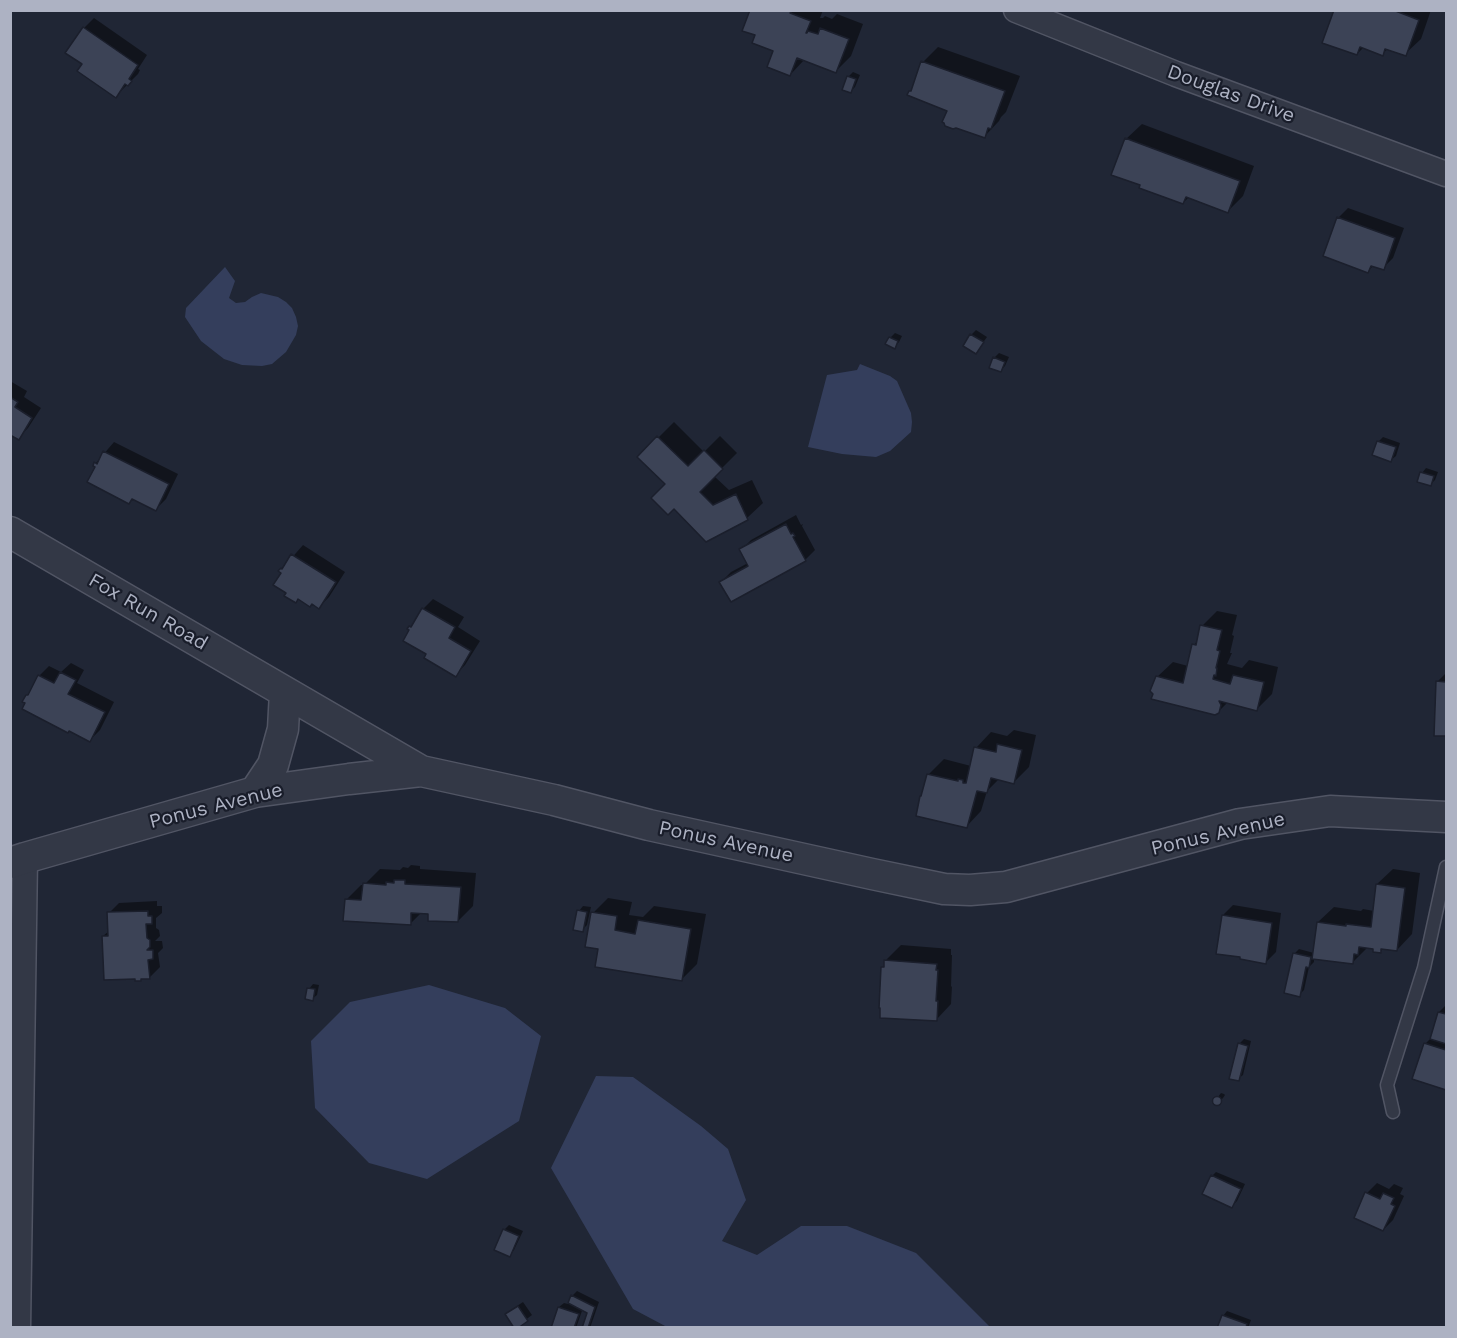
<!DOCTYPE html>
<html>
<head>
<meta charset="utf-8">
<style>
	body { margin:0 }
	#map { position:relative; width:1457px; height:1338px; overflow:hidden; background:#202635; font-family:"Work Sans",sans-serif }
	canvas { display:block }
	.frame { position:absolute; inset:0; border:12px solid #adb2c3; pointer-events:none }
</style>
</head>
<body>
<div id="map">
<canvas width="1457" height="1338"></canvas>
<div class="frame"></div>
</div>
<script>
const c = document.querySelector('canvas').getContext('2d');
c.lineJoin = 'round';
function paint(path, color) {
  c.fillStyle = color;
  c.fill(path, 'evenodd');
}
function toPath(rows) {
  const path = new Path2D();
  for (const r of rows) {
    if (r.length === 3) {
      path.moveTo(r[0] + r[2], r[1]);
      path.arc(r[0], r[1], r[2], 0, 2 * Math.PI);
      continue;
    }
    path.moveTo(r[0], r[1]);
    for (let i = 2; i < r.length; i += 2) path.lineTo(r[i], r[i + 1]);
  }
  return path;
}
function stroke(path, color, width, dash) {
  c.strokeStyle = color;
  c.lineWidth = width;
  c.lineCap = dash ? 'butt' : 'round';
  c.setLineDash(dash || []);
  c.stroke(path);
}
function write(font, color, halo, rows, align = 'center') {
  c.font = font + ' "Work Sans",sans-serif';
  c.lineWidth = 4.5;
  c.setLineDash([]);
  c.textBaseline = 'middle';
  c.strokeStyle = halo;
  c.fillStyle = color;
  for (const [text, x, y, turn = 0] of rows) {
    c.save();
    c.translate(x, y);
    c.rotate((+turn || 0) * Math.PI / 180);
    c.textAlign = isNaN(turn) ? turn : align;
    if (halo) c.strokeText(text, 0, 0);
    c.fillText(text, 0, 0);
    c.restore();
  }
}
paint(toPath([
	[225,267,235,281,229,298,236,303,245,302,252,297,261,293,278,297,286,302,292,308,296,317,298,326,296,335,286,352,272,364,262,366,242,365,224,359,201,341,185,317,186,308],
	[860,364,890,376,897,381,911,413,912,422,911,432,890,451,876,457,842,454,808,447,827,375,857,370],
	[429,985,505,1008,541,1036,519,1121,427,1179,369,1163,315,1108,311,1041,350,1002],
	[596,1076,633,1077,701,1126,728,1149,746,1200,722,1241,757,1255,801,1226,847,1226,916,1253,990,1327,667,1327,633,1309,551,1168]
]), '#343e5c');
paint(toPath([
	[751,10,823,10,820,18,823,18,825,16,832,19,837,14,863,24,851,56,836,71,805,59,790,75,775,50,757,34],
	[1335,10,1431,10,1421,39,1405,54,1389,48,1382,54,1364,47,1357,54],
	[94,18,147,55,138,69,140,70,138,74,116,96,84,64,84,28],
	[938,47,1020,76,1006,112,1001,117,999,121,984,137,949,110,910,92,913,88,923,62],
	[853,72,860,75,855,87,851,91,848,77],
	[1142,124,1254,166,1243,196,1228,211,1189,197,1183,203,1126,139],
	[1348,208,1404,228,1393,258,1383,268,1374,265,1368,271,1338,218],
	[976,330,987,337,976,352,971,335],
	[895,333,902,336,899,342,894,347,890,338],
	[999,353,1009,357,1005,366,1000,371,991,367,995,357],
	[10,381,27,391,24,397,41,408,28,428,18,438,10,433],
	[674,422,704,452,720,436,737,453,714,476,729,490,752,480,763,503,747,518,706,540,667,484,639,457],
	[1383,437,1400,443,1396,456,1391,460,1378,442],
	[114,442,178,474,166,499,156,509,133,498,129,502,96,463],
	[1426,468,1438,472,1435,480,1430,485,1422,473],
	[796,515,801,525,803,524,802,526,815,550,805,560,731,600,721,582,731,572,748,563,741,550,751,540],
	[303,545,345,572,329,597,319,607,288,593,282,569],
	[433,599,464,617,458,627,480,641,465,665,455,675,428,654,410,627,417,620,423,609],
	[1217,611,1237,615,1232,635,1234,636,1230,653,1232,653,1227,664,1242,668,1249,660,1278,667,1272,694,1257,709,1228,702,1218,712,1157,677,1173,662,1188,666,1194,645,1198,640,1202,626],
	[71,663,84,670,77,683,114,702,100,730,90,740,31,693,39,676,49,666,61,672],
	[1446,673,1446,735,1435,734,1437,682],
	[1014,730,1036,735,1029,767,1014,782,999,779,987,791,981,811,966,827,928,775,944,759,971,766,976,748,991,732,1007,736],
	[411,865,420,866,420,869,476,873,473,906,458,921,430,913,422,912,410,924,346,900,361,885,364,885,380,869,400,870,403,867,408,868],
	[1393,869,1420,873,1412,934,1397,950,1384,948,1380,952,1375,948,1368,947,1352,963,1314,958,1314,962,1309,967,1304,990,1299,995,1294,954,1299,949,1314,953,1318,922,1334,907,1361,911,1363,909,1374,911,1377,884],
	[608,898,632,902,629,915,643,917,654,906,706,914,697,964,682,979,599,947,593,913],
	[157,901,157,906,162,906,162,913,156,918,156,928,159,930,160,936,155,941,162,941,163,948,158,953,160,967,150,977,103,936,109,931,109,913,119,903],
	[1233,905,1281,913,1276,952,1266,962,1223,915],
	[583,906,591,907,587,925,582,930,579,911],
	[901,945,951,949,951,955,952,955,951,987,952,986,951,1004,936,1020,883,968,886,965,886,960],
	[313,984,319,985,317,995,312,999,309,989],
	[1446,1005,1446,1089,1414,1078,1425,1044,1432,1037,1439,1012],
	[1244,1039,1251,1041,1243,1075,1238,1079,1239,1044],
	[1221,1093,1224,1094,1225,1095,1223,1098,1217,1104,1214,1102],
	[1216,1172,1245,1184,1237,1201,1232,1206,1212,1176],
	[1377,1183,1389,1189,1394,1184,1403,1188,1400,1194,1404,1196,1393,1220,1383,1230,1367,1193],
	[509,1225,523,1231,514,1250,510,1255,504,1230],
	[577,1291,599,1302,590,1328,583,1328,589,1312,583,1308,576,1328,553,1328,559,1307,564,1303,568,1304,572,1296],
	[523,1302,532,1315,516,1327,511,1310],
	[1227,1311,1251,1320,1248,1328,1219,1328,1223,1316]
]), '#0007');
const building = toPath([
	[750,10,788,10,791,12,790,13,811,21,806,33,807,33,808,31,818,34,820,28,849,39,836,73,797,58,790,76,767,67,773,51,752,43,755,35,742,31,750,10],
	[1334,10,1393,10,1419,20,1406,56,1385,49,1383,56,1360,47,1357,55,1322,43,1334,10],
	[83,27,138,65,129,79,132,81,128,86,125,84,116,98,77,71,82,64,65,53,83,27],
	[921,61,1005,91,991,129,988,128,985,138,956,128,953,129,945,126,944,123,942,122,947,111,907,95,909,91,911,91,921,61],
	[847,76,856,79,851,93,842,90,847,76],
	[1125,138,1240,181,1228,213,1186,197,1183,204,1139,188,1140,185,1111,175,1125,138],
	[1337,217,1395,238,1384,270,1371,266,1368,273,1323,256,1337,217],
	[970,334,984,342,976,354,963,346,970,334],
	[889,337,898,341,895,349,885,344,889,337],
	[993,357,1005,362,1001,372,989,368,993,357],
	[10,397,18,402,15,407,32,418,19,440,10,435,10,397],
	[657,436,688,466,704,450,723,469,700,492,713,505,736,494,748,520,706,542,674,509,668,515,651,498,665,484,637,457,657,436],
	[1377,441,1396,447,1391,462,1372,455,1377,441],
	[103,451,169,484,156,511,132,499,129,504,87,482,95,467,93,466,94,462,97,464,103,451],
	[1420,472,1434,476,1431,486,1417,482,1420,472],
	[786,524,791,534,793,533,795,536,793,537,806,561,731,602,719,582,748,566,739,549,786,524],
	[291,554,336,582,319,609,312,604,310,607,298,599,296,603,284,596,286,593,273,585,281,573,278,571,281,568,282,569,291,554],
	[422,608,455,627,449,638,471,651,456,677,424,658,426,654,403,641,409,630,407,629,409,626,411,627,422,608],
	[1200,625,1222,630,1217,650,1220,651,1216,668,1217,668,1216,676,1214,675,1213,679,1230,684,1233,675,1264,682,1257,711,1219,701,1221,705,1219,713,1215,715,1151,699,1153,694,1150,691,1156,676,1183,683,1192,644,1196,645,1200,625],
	[60,672,76,680,68,694,105,712,90,742,69,731,68,733,22,709,25,703,22,702,26,695,28,695,38,675,54,683,60,672],
	[1436,681,1446,682,1446,736,1434,736,1436,681],
	[997,744,1022,750,1014,784,991,778,987,793,977,791,967,828,916,816,920,796,921,796,927,774,958,781,958,779,963,780,963,783,966,783,974,747,996,752,997,744],
	[394,880,405,880,405,884,461,887,458,922,428,921,428,914,411,913,411,925,343,921,345,899,361,900,363,883,386,885,386,882,394,883,394,880],
	[1376,884,1405,888,1397,951,1381,949,1381,953,1373,952,1373,949,1359,947,1358,955,1354,954,1353,964,1312,959,1317,922,1346,926,1346,924,1371,927,1376,884],
	[577,910,587,912,583,932,573,930,577,910],
	[148,911,148,916,152,916,152,924,146,924,147,938,150,940,150,947,147,950,153,950,153,959,148,960,150,979,141,979,141,981,135,981,135,979,104,980,102,936,108,936,107,912,148,911],
	[591,912,617,916,615,930,635,934,638,920,691,929,682,981,595,967,598,949,585,947,591,912],
	[1222,915,1272,923,1266,964,1240,959,1240,957,1216,954,1222,915],
	[1293,953,1311,957,1309,968,1306,967,1300,997,1284,993,1293,953],
	[884,960,937,964,936,970,938,970,936,1001,938,1001,937,1021,880,1018,880,1008,879,1008,881,967,884,967,884,960],
	[307,988,315,989,313,1001,305,999,307,988],
	[1438,1012,1446,1014,1446,1044,1430,1039,1438,1012],
	[1238,1043,1248,1046,1239,1081,1229,1079,1238,1043],
	[1424,1043,1446,1050,1446,1090,1412,1079,1424,1043],
	[1217,1101,4.5],
	[1211,1175,1241,1189,1232,1208,1202,1194,1211,1175],
	[1365,1192,1380,1199,1383,1193,1394,1198,1391,1204,1395,1206,1383,1231,1354,1218,1365,1192],
	[503,1229,519,1236,510,1257,494,1250,503,1229],
	[571,1295,595,1307,588,1328,582,1328,587,1313,568,1303,571,1295],
	[518,1306,528,1321,518,1328,514,1328,505,1314,518,1306],
	[558,1307,579,1314,574,1328,551,1328,558,1307],
	[1222,1315,1247,1324,1246,1328,1217,1328,1222,1315]
]);
paint(building, '#3c4356');
stroke(building, '#1b1f2c', 1.5);
const service = toPath([
	[1393,1112,1387,1085,1424,968,1446,867]
]);
const minor = toPath([
	[1016,10,1176,74,1446,174],
	[18,1328,25,858]
]);
const tertiary = toPath([
	[10,532,421,771],
	[255,792,273,765,283,729,285,692],
	[10,863,25,858,255,792,349,779,421,771,554,800,649,825,872,874,944,889,970,890,1006,887,1240,824,1330,811,1446,817]
]);
stroke(service, '#515564', 15);
stroke(minor, '#515564', 27);
stroke(tertiary, '#515564', 33);
stroke(service, '#333846', 12);
stroke(minor, '#333846', 24);
stroke(tertiary, '#333846', 30);
write('20px', '#adb2c3', '#191d2a', [
	["Douglas Drive",1231,94,20],
	["Fox Run Road",148,612,30],
	["Ponus Avenue",216,806,-14],
	["Ponus Avenue",1218,834,-13],
	["Ponus Avenue",726,842,12]
]);
</script>
</body>
</html>
